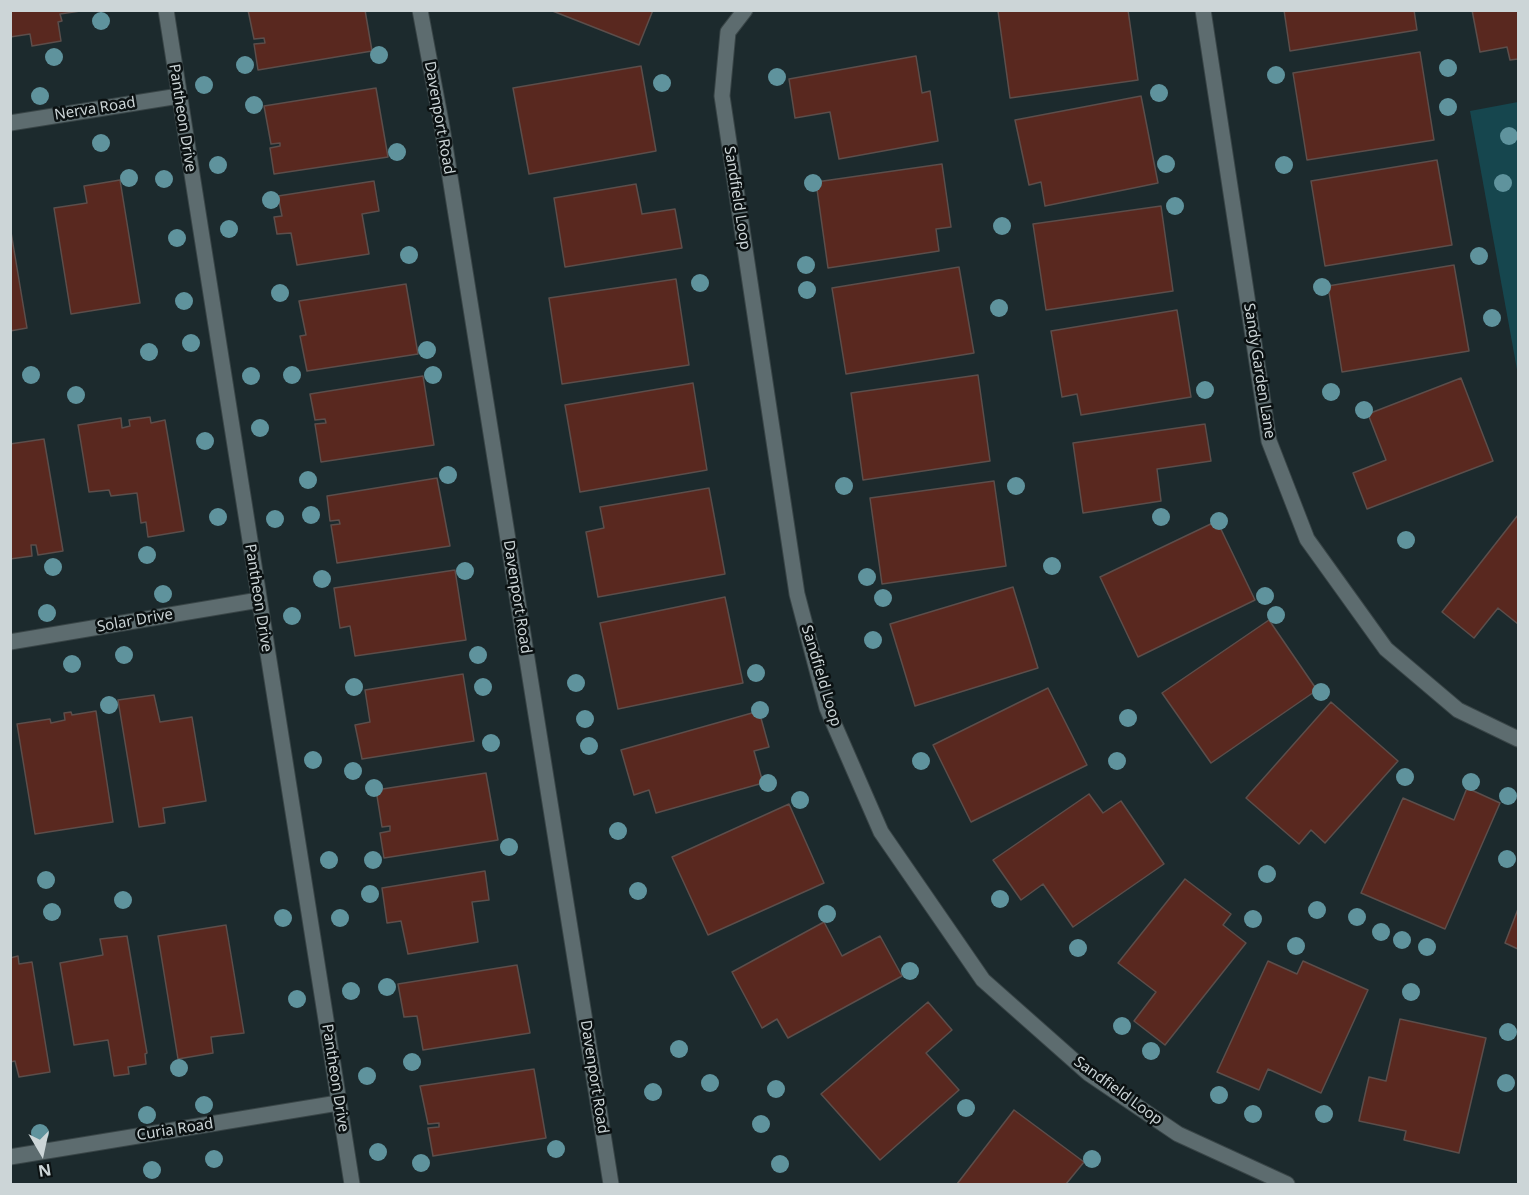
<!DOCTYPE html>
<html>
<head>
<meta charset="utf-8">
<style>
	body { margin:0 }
	#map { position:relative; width:1529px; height:1195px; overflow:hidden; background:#1c2a2d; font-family:"Noto Sans",sans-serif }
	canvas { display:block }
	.frame { position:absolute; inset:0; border:12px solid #ccd5d7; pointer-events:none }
	.north { position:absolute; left:12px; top:1123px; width:60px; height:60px; -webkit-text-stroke:4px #0b1112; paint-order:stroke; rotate:171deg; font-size:16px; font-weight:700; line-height:24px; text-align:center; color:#ccd5d7 }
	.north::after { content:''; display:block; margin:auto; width:21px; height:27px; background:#ccd5d7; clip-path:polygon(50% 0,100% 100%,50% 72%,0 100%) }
</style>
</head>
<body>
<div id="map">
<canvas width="1529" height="1195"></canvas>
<div class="frame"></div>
<div class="north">N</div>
</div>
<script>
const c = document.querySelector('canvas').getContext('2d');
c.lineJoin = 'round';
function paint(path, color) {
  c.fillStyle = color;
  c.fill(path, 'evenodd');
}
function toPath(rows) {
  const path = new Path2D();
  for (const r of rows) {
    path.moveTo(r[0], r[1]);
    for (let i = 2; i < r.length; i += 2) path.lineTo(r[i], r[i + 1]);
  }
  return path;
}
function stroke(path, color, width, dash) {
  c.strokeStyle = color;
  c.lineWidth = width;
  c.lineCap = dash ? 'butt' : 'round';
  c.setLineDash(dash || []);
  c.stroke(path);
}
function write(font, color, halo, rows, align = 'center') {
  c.font = font + ' "Noto Sans",sans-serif';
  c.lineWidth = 5;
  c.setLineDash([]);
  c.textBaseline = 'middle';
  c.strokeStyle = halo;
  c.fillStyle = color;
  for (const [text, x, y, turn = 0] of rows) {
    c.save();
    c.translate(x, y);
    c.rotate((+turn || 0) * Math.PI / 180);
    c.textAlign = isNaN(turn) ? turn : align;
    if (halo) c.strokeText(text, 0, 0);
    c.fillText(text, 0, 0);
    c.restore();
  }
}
paint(toPath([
	[1518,102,1518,375,1470,111]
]), '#16464e');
const building = toPath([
	[10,10,87,10,60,14,62,21,58,22,61,41,32,46,30,34,10,37,10,10],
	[248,10,365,10,372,51,258,70,254,44,265,43,264,38,254,39,248,10],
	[550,10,653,10,639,45,550,10],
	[1005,10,1128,10,1138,80,1010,98,998,11,1005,10],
	[1284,10,1414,10,1417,30,1290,51,1284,10],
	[1472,10,1518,10,1518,59,1510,60,1507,47,1480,52,1472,10],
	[1420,52,1434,140,1307,160,1293,73,1420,52],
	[916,56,922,93,930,91,938,141,839,159,830,112,795,118,789,79,916,56],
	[641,66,656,151,529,174,513,88,641,66],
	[376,88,388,157,274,174,270,148,280,146,280,143,271,144,264,106,376,88],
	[1141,96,1158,183,1045,206,1041,182,1029,185,1015,120,1141,96],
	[1437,160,1452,245,1325,266,1311,181,1437,160],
	[942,164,951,227,936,229,939,251,828,268,816,182,942,164],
	[120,180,140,303,71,314,54,208,87,203,84,186,120,180],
	[374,181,379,211,362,214,369,254,297,265,291,233,277,234,274,217,282,216,278,196,374,181],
	[636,184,642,214,675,209,682,248,565,267,554,198,636,184],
	[1161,206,1173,291,1046,310,1033,224,1161,206],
	[10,226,27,328,10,331,10,226],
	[1454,265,1469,351,1342,372,1328,286,1454,265],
	[959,267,974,353,846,374,832,288,959,267],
	[676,279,689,365,562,384,549,298,676,279],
	[406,284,418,354,307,371,300,336,306,335,299,301,406,284],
	[1177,310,1191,397,1081,415,1077,394,1062,397,1051,331,1177,310],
	[978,375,990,461,863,480,851,393,978,375],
	[423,376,434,445,321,462,315,424,326,423,325,419,315,420,310,394,423,376],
	[1461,378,1493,461,1367,509,1353,473,1386,460,1368,414,1461,378],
	[693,383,707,470,580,492,565,405,693,383],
	[150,417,151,423,165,420,184,531,148,537,146,522,141,523,137,493,111,496,109,490,89,492,78,425,121,418,122,428,130,426,129,420,150,417],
	[1205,424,1211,461,1157,469,1161,501,1083,513,1073,443,1205,424],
	[44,439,63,551,38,555,36,545,31,545,32,556,10,559,10,444,44,439],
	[437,478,450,546,337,563,331,525,340,524,339,520,330,521,327,496,437,478],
	[994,481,1006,566,882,584,870,498,994,481],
	[709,488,725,574,598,597,586,532,604,528,600,507,709,488],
	[1518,515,1518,624,1498,608,1474,638,1442,612,1518,515],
	[1217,521,1255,600,1138,657,1100,577,1217,521],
	[455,570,466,640,355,656,350,626,340,628,334,588,455,570],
	[1013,587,1038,668,915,706,890,624,1013,587],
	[725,597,743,683,618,709,600,623,725,597],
	[1269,620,1317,690,1211,763,1162,693,1269,620],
	[463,674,474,741,362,759,355,725,370,722,365,690,463,674],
	[1048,688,1087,765,971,822,933,745,1048,688],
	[154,695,160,722,192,717,206,801,163,808,165,823,139,827,118,700,154,695],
	[1331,702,1398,761,1325,843,1311,830,1299,844,1246,798,1331,702],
	[96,711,113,822,35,834,17,724,50,719,51,723,65,720,64,713,71,712,72,715,96,711],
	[759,711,769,747,754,751,763,783,656,813,649,790,634,795,621,750,759,711],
	[486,773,498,840,384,858,380,833,390,831,390,826,382,827,376,790,486,773],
	[1467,788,1500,803,1445,929,1361,893,1403,798,1454,820,1467,788],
	[1089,794,1103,813,1121,801,1164,864,1073,927,1043,884,1021,900,993,860,1089,794],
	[789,804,824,883,708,935,672,857,789,804],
	[485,871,489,900,472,902,478,942,408,954,401,921,387,923,382,888,485,871],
	[1185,879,1231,914,1223,925,1246,943,1165,1045,1134,1021,1156,992,1118,963,1185,879],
	[1518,909,1518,949,1505,943,1518,909],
	[824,922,842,956,880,936,902,976,788,1038,777,1019,762,1028,732,972,824,922],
	[226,925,244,1033,211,1037,213,1053,178,1059,158,936,226,925],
	[127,936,147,1053,145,1054,146,1064,128,1067,129,1074,114,1076,108,1040,74,1045,60,963,103,955,100,939,127,936],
	[18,956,19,964,32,962,50,1072,19,1077,15,1061,10,1062,10,958,18,956],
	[1268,961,1297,974,1303,961,1368,990,1321,1093,1268,1069,1259,1090,1217,1072,1268,961],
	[517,965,530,1033,423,1050,417,1016,404,1017,398,984,517,965],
	[928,1002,952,1030,926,1053,959,1090,880,1160,821,1094,928,1002],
	[1400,1019,1486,1038,1459,1153,1404,1140,1406,1131,1359,1121,1369,1077,1386,1081,1400,1019],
	[534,1069,546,1138,433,1156,428,1128,439,1127,439,1123,428,1124,420,1086,534,1069],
	[1014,1110,1084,1162,1066,1184,957,1184,1014,1110]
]);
paint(building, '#59281f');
stroke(building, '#5c4e4b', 1.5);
const minor = toPath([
	[166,10,352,1184],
	[420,10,442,127,611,1184],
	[745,10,728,32,722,96,797,594,827,708,881,832,983,980,1088,1073,1178,1134,1287,1184],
	[1203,10,1269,441,1307,539,1386,649,1458,710,1518,739],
	[10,123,179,96],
	[10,642,259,600],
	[10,1157,338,1103]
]);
stroke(minor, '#394547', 17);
stroke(minor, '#5d6c6f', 15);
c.fillStyle = '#5f939d';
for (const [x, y] of [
	[101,21],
	[379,55],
	[54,57],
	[245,65],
	[1448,68],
	[1276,75],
	[777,77],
	[662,83],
	[204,85],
	[1159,93],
	[40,96],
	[254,105],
	[1448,107],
	[1509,136],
	[101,143],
	[397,152],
	[1166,164],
	[218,165],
	[1284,165],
	[129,178],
	[164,179],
	[813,183],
	[1503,183],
	[271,200],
	[1175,206],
	[1002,226],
	[229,229],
	[177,238],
	[409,255],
	[1479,256],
	[806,265],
	[700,283],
	[1322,287],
	[807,290],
	[280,293],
	[184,301],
	[999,308],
	[1492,318],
	[191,343],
	[427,350],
	[149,352],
	[31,375],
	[292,375],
	[433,375],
	[251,376],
	[1205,390],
	[1331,392],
	[76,395],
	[1364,410],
	[260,428],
	[205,441],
	[448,475],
	[308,480],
	[844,486],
	[1016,486],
	[311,515],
	[218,517],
	[1161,517],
	[275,519],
	[1219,521],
	[1406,540],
	[147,555],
	[1052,566],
	[53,567],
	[465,571],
	[867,577],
	[322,579],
	[163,594],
	[1265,596],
	[883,598],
	[47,613],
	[1276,615],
	[292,616],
	[873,640],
	[124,655],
	[478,655],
	[72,664],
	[756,673],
	[576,683],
	[354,687],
	[483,687],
	[1321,692],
	[109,705],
	[760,710],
	[1128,718],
	[585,719],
	[491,743],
	[589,746],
	[313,760],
	[921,761],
	[1117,761],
	[353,771],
	[1405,777],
	[1471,782],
	[768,783],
	[374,788],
	[1508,796],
	[800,800],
	[618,831],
	[509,847],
	[1507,859],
	[329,860],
	[373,860],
	[1267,874],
	[46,880],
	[638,891],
	[370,894],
	[1000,899],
	[123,900],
	[1317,910],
	[52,912],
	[827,914],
	[1357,917],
	[283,918],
	[340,918],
	[1253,919],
	[1381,932],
	[1402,940],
	[1296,946],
	[1427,947],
	[1078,948],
	[910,971],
	[387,987],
	[351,991],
	[1411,992],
	[297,999],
	[1122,1026],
	[1508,1032],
	[679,1049],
	[1151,1051],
	[412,1062],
	[179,1068],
	[367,1076],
	[710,1083],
	[1506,1083],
	[776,1089],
	[653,1092],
	[1219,1095],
	[204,1105],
	[966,1108],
	[1253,1114],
	[1324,1114],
	[147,1115],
	[761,1124],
	[40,1133],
	[556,1149],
	[378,1152],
	[214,1159],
	[1092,1159],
	[421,1163],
	[780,1164],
	[152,1170]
]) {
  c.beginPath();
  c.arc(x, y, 9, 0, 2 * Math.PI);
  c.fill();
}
write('15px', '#ccd5d7', '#0b1112', [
	["Nerva Road",95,109,-9],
	["Pantheon Drive",182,118,81],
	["Davenport Road",439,118,80],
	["Sandfield Loop",737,198,81],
	["Sandy Garden Lane",1259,371,81],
	["Davenport Road",517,597,81],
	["Pantheon Drive",258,598,81],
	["Solar Drive",135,621,-10],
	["Sandfield Loop",821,676,73],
	["Davenport Road",594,1077,81],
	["Pantheon Drive",335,1078,81],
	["Sandfield Loop",1118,1091,36],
	["Curia Road",175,1130,-9]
]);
</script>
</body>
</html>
